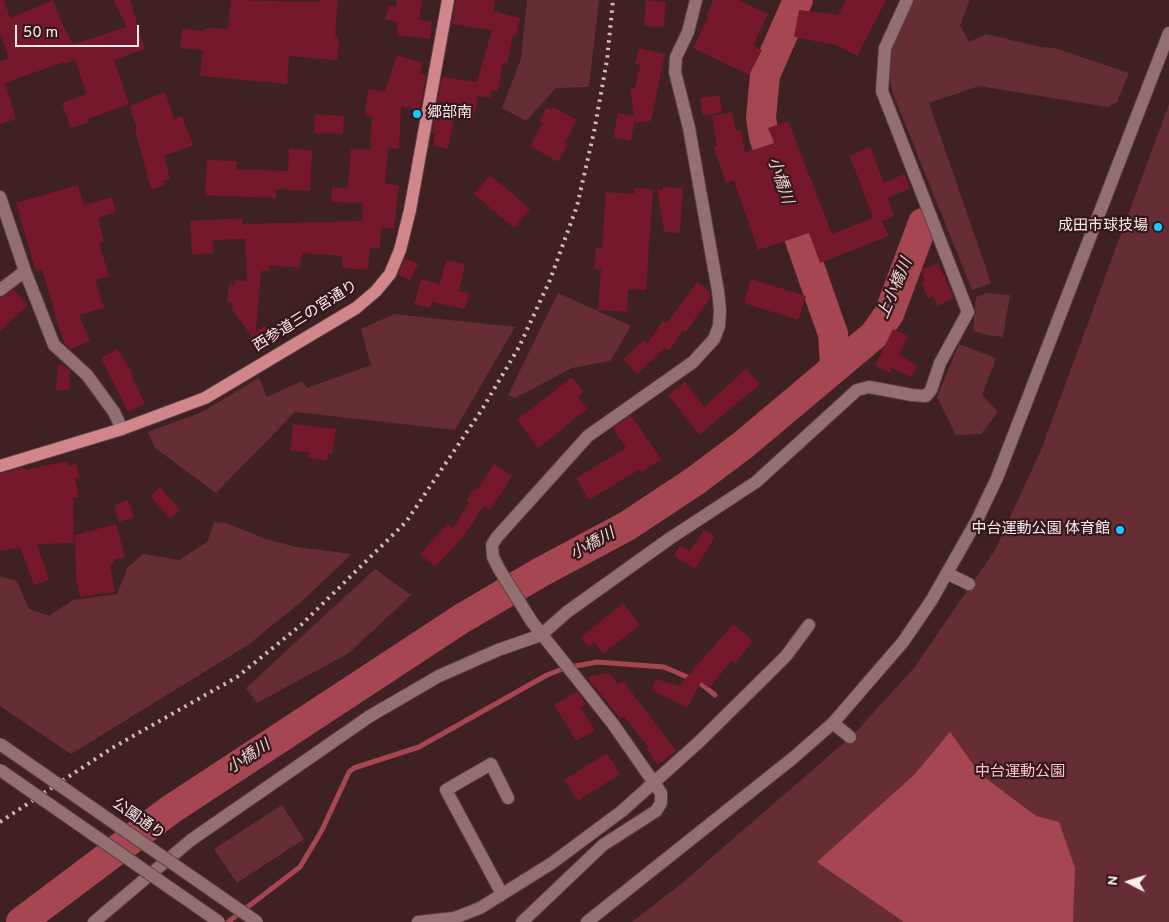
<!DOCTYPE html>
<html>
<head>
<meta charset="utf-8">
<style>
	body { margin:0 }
	#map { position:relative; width:1169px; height:922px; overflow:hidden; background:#3f2023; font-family:Overpass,sans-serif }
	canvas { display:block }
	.north { position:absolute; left:1104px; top:857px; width:50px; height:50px; -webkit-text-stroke:4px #34171a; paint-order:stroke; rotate:275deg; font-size:14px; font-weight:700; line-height:20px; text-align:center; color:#fdeced }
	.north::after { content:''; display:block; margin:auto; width:18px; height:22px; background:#fdeced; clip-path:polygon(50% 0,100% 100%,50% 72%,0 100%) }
	.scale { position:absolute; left:15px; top:25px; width:124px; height:22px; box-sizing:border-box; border:2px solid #fdeced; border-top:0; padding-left:6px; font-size:15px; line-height:18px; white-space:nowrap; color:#fdeced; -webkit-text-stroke:4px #34171a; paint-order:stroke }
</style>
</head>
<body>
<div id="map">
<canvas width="1169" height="922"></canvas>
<div class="north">N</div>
<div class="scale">50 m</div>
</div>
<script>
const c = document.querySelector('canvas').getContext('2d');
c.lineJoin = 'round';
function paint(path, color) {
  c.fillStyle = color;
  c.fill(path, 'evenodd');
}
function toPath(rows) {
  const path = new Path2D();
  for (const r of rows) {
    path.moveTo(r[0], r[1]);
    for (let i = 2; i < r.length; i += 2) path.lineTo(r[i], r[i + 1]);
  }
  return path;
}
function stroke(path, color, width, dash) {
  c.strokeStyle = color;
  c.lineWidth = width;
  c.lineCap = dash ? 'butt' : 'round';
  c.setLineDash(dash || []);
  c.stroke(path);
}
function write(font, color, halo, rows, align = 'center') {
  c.font = font + ' Overpass,"Noto Sans JP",sans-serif';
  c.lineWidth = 4.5;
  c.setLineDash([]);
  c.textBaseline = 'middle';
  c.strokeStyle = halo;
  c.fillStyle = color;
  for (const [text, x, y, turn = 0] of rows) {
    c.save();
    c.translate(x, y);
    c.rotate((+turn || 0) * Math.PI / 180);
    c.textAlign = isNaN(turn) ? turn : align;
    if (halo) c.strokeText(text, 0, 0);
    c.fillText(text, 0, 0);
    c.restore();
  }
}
paint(toPath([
	[527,0,599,0,589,87,556,88,526,121,502,108,521,59],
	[914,0,970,0,960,25,969,42,986,34,1041,47,1055,48,1129,73,1117,102,1108,107,979,86,929,103,991,283,972,290,892,91,888,63,889,50],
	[1169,104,1169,922,632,922,681,884,854,734,914,668,995,550,1041,450],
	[558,293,631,326,610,361,572,368,515,398,508,395],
	[987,293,1010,295,1003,337,987,335,973,331,976,297],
	[394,314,515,327,455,430,295,412,216,493,155,448,148,432,202,412,259,378,267,397,302,381,307,388,371,365,361,329],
	[959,344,996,358,982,395,998,412,981,434,956,435,937,397],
	[224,522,266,539,296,547,352,554,301,602,248,645,71,754,0,706,0,576,17,581,29,609,49,616,73,600,117,594,128,567,143,554,179,560,207,542,214,523],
	[375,569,411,595,349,653,257,703,246,688],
	[282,805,304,839,237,883,214,849]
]), '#672d34');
paint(toPath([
	[950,732,980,774,1036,816,1059,822,1075,868,1073,922,904,922,817,862,915,774]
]), '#a64652');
stroke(toPath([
	[228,922,300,867,322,830,349,772,354,768,419,747,547,675,565,668,597,662,664,667,699,682,715,695]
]), '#a64652', 5);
stroke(toPath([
	[798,0,765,75,761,118,764,137,833,334,835,366],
	[21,922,170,810,461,619,541,572,627,526,695,481,743,445,874,335,889,314,923,223]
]), '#a64652', 30);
paint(toPath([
	[0,0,4,0,10,18,53,0,64,27,73,44,127,27,113,0,130,0,145,49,114,60,129,104,88,119,89,122,71,128,62,103,87,94,75,60,65,64,64,62,5,83,16,119,0,124,0,61,9,59,0,33],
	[231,0,319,2,319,0,338,0,335,36,339,37,337,60,289,56,287,84,200,76,203,50,180,48,182,29,204,31,205,28,228,29],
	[397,0,422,0,419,20,432,22,430,39,397,35,398,23,385,19,389,5,396,7],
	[456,0,495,0,493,11,520,18,516,36,513,35,507,63,503,62,498,91,492,90,490,98,478,96,473,121,454,118,448,149,433,146,435,133,432,133,442,77,477,82,492,30,452,24],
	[646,0,666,2,664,27,644,26],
	[713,0,738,0,768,14,753,46,762,50,749,75,693,48,708,17,706,16],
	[846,0,886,0,857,56,836,45,794,37,799,10,838,15],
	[639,48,665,54,651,121,636,123,635,120,631,141,613,138,618,113,634,116,630,88,635,88,640,65,635,64],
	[397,55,423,63,420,74,426,75,420,110,401,106,399,149,388,148,385,184,399,185,394,228,381,228,380,248,370,248,368,270,342,268,342,256,302,253,300,268,269,265,269,271,261,271,256,332,264,326,275,341,262,351,232,309,233,302,227,302,229,284,235,285,235,280,247,281,245,239,213,240,213,253,192,255,190,221,242,218,242,224,362,221,363,203,331,202,332,187,348,188,351,149,370,150,372,116,365,115,368,89,385,91],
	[165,92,174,119,182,116,193,145,164,156,170,179,163,181,164,186,151,189,135,130,137,129,129,106],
	[719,95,722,112,703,116,700,98],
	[547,107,551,110,553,107,577,120,565,142,568,144,558,162,530,146,543,123,539,121],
	[732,112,736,131,741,130,745,153,774,143,768,128,788,121,832,234,873,218,850,156,870,147,884,183,904,174,910,188,888,198,894,216,882,221,889,236,820,263,809,233,758,250,734,180,726,183,713,146,717,146,712,116],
	[315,114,344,116,343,134,314,133],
	[289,149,312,150,310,191,276,189,276,198,205,195,207,160,237,161,236,169,288,171],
	[490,175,530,209,514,228,474,194],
	[78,185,84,205,112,197,116,212,98,218,104,242,99,243,109,276,95,280,104,308,79,315,90,341,71,349,65,344,60,331,42,269,36,271,16,203],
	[663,187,683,188,680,233,664,232,657,189,663,190],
	[635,188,653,189,646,290,628,289,627,312,598,310,601,269,594,269,596,247,602,248,606,192,634,194],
	[405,258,418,264,410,280,398,275],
	[446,260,465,264,459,291,469,293,465,309,432,302,430,308,414,304,421,279,440,284],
	[938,263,954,298,937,306,933,296,928,298,921,282,925,280,921,270],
	[751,279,806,296,798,320,744,303],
	[697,282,709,291,710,299,685,332,683,330,669,351,665,348,637,374,623,359,644,340,647,344,663,321,667,323],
	[14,290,28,305,0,331,0,298],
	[893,329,908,336,899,355,917,365,911,377,892,368,890,373,875,366],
	[118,349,132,373,131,374,145,404,128,412,101,358],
	[58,365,65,366,70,371,69,390,56,390],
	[746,369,760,384,699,435,668,395,685,382,704,407],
	[572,377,584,392,578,397,587,409,538,448,517,420],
	[631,415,661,459,642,472,640,469,589,500,576,478,626,448,613,428],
	[293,424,336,429,332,454,328,453,327,461,308,458,309,452,290,451],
	[68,461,68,466,77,464,79,478,75,479,79,497,73,498,74,543,37,544,49,580,34,585,20,547,0,551,0,474,21,468,29,469],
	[494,464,512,476,490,510,484,506,463,537,435,567,420,554,448,523,453,528,469,503,467,500,475,488,477,490],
	[160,487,180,510,170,519,150,496],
	[128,500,134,517,119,522,114,505],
	[116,524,125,557,113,560,114,564,110,565,115,592,80,597,76,578,75,535],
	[704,530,715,537,695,569,674,556,680,545,690,551],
	[623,603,640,625,603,654,594,642,589,647,581,637],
	[733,624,753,641,735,663,732,660,709,688,701,682,687,708,652,690,656,679,679,686],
	[609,673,618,684,623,681,676,751,658,765,646,748,648,747,624,716,620,718,587,677],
	[577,691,586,704,581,708,595,730,576,741,554,705],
	[607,753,620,774,578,801,564,780]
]), '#76182b');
const minor = toPath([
	[0,197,25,271,54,345,87,375,114,412,122,429],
	[0,290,25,271],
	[948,574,969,584],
	[833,723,850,737],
	[502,894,446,790,491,764,508,798],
	[94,922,191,840,370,716,439,676,498,650,541,635,567,612,669,539,756,482,857,390,869,387,912,395,926,396,931,390,940,363,968,312,882,91,885,48,907,0],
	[418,922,454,918,480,908,552,863,622,811,699,742,786,656,809,625],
	[522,922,603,845,656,811,661,803,661,793,613,724,532,622,499,569,493,557,492,545,497,537,588,436,693,362,714,339,719,326,720,310,718,291,689,128,675,72,676,57,688,32,696,0]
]);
const tertiary = toPath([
	[587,922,793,758,833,723,903,642,931,601,976,522,997,478,1169,33]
]);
const primary = toPath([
	[0,466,122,429,205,398,356,308,376,291,390,274,400,250,410,210,448,0]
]);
stroke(minor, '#583f42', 14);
stroke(tertiary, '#583f42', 14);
stroke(primary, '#583f42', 14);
stroke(minor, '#946f72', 12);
stroke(tertiary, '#946f72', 12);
stroke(primary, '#d1868c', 12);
stroke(toPath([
	[0,822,112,748,237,677,301,625,406,522,481,411,519,347,550,280,577,206,594,132,607,60,613,0]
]), '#cfbabc', 4, [2.5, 5]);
const tertiaryBridge = toPath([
	[0,744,257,922],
	[0,770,219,922]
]);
stroke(tertiaryBridge, '#583f42', 14, []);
stroke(tertiaryBridge, '#946f72', 12);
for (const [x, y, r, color] of [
	[417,114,5,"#19cafc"],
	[1158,227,5,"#19cafc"],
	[1120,530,5,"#19cafc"]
]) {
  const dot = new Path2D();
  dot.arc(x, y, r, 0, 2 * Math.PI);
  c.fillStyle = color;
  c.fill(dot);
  stroke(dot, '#34171a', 2);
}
write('15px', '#fdeced', '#34171a', [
	["郷部南",427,114,"left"],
	["成田市球技場",1148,227],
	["中台運動公園 体育館",1110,530]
], 'right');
write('15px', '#fdeced', '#34171a', [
	["西参道三の宮通り",306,317,-32],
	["公園通り",138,820,35]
]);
write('15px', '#fcc5c8', '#34171a', [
	["中台運動公園",1020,773]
]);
write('italic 16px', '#efd3d4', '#34171a', [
	["小橋川",779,181,71],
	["上小橋川",896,289,-67],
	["小橋川",593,545,-29],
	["小橋川",249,758,-33]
]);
</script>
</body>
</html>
